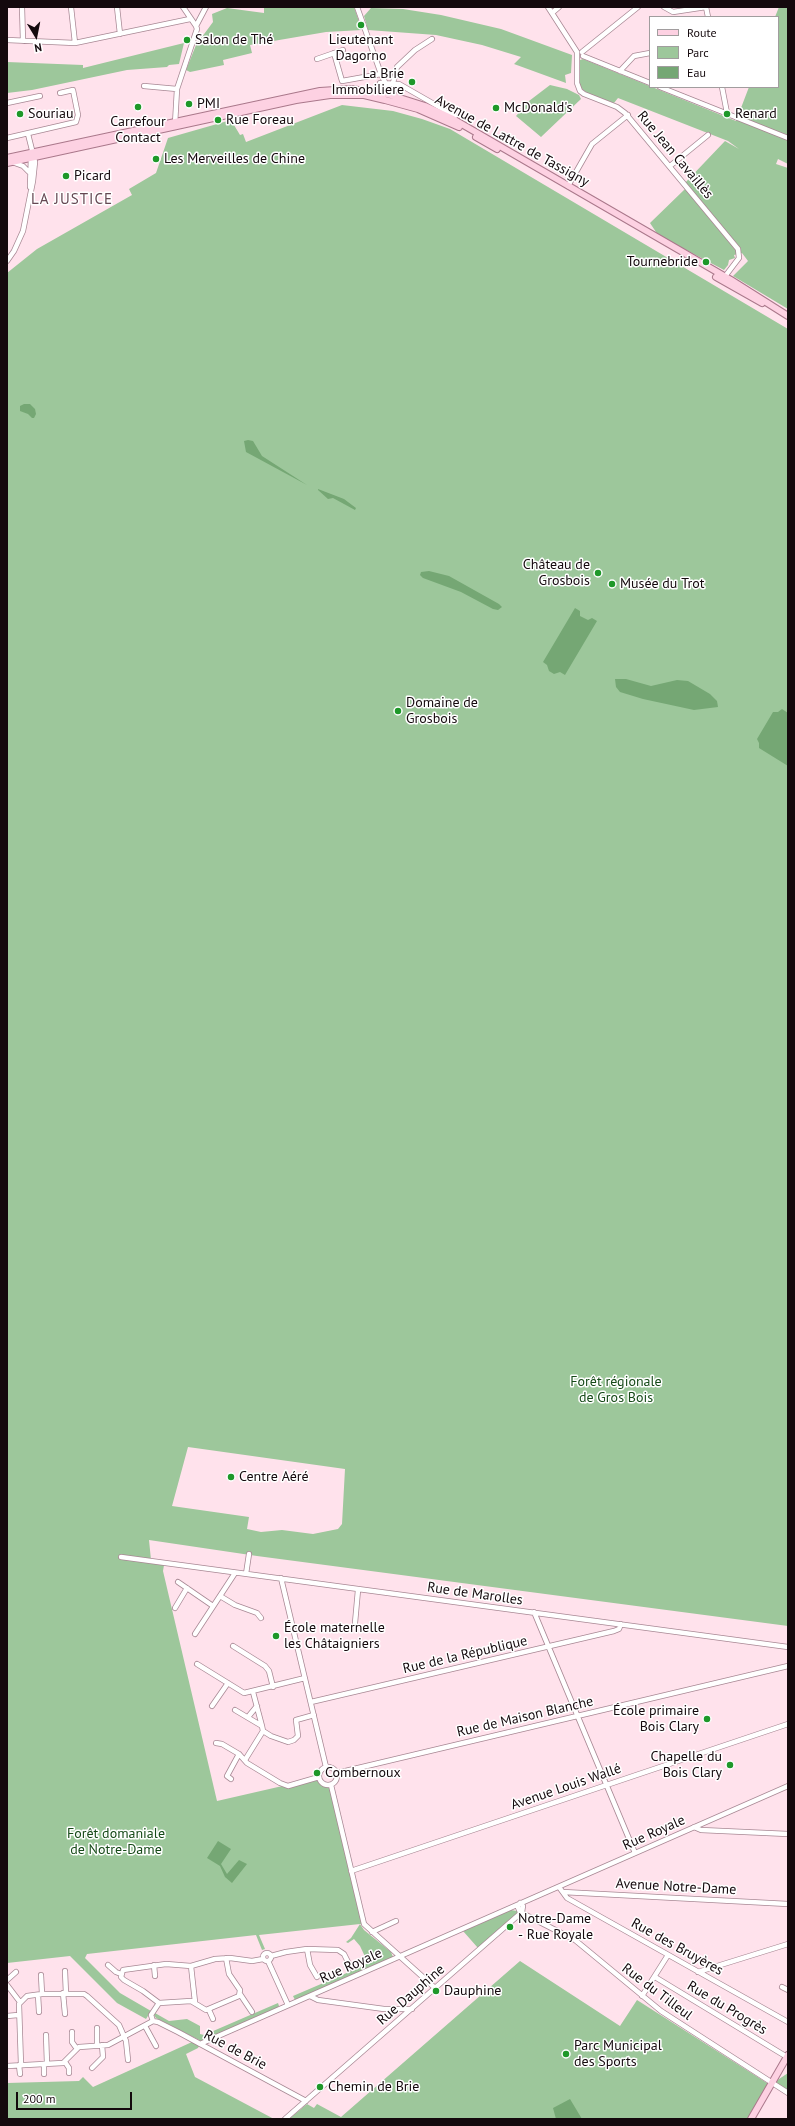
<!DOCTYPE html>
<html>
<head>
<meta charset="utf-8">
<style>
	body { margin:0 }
	#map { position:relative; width:795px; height:2126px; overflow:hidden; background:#ffe2ec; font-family:"PT Sans",sans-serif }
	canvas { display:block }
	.frame { position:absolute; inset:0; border:8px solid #14090d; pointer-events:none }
	.legend { position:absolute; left:649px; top:16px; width:130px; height:72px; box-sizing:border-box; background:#fff; border:1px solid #a19d9e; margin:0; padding:5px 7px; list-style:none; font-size:12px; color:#14090d }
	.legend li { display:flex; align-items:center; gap:8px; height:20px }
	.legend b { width:20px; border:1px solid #a19d9e }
	.north { position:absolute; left:16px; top:16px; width:40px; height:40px; -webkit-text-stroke:3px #fff; paint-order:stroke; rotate:170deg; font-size:11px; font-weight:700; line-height:16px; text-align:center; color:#14090d }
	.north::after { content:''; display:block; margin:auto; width:14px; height:18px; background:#14090d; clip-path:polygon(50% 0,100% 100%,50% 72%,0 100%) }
	.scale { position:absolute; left:16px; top:2092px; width:116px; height:18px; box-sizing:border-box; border:2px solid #14090d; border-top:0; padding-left:5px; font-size:12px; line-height:14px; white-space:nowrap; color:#14090d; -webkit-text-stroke:3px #fff; paint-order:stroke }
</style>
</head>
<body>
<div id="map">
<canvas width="795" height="2126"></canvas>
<div class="frame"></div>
<ul class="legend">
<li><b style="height:5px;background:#fdd1e2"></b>Route</li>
<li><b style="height:11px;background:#9dc79b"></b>Parc</li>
<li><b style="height:11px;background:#75a774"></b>Eau</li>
</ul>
<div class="north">N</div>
<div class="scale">200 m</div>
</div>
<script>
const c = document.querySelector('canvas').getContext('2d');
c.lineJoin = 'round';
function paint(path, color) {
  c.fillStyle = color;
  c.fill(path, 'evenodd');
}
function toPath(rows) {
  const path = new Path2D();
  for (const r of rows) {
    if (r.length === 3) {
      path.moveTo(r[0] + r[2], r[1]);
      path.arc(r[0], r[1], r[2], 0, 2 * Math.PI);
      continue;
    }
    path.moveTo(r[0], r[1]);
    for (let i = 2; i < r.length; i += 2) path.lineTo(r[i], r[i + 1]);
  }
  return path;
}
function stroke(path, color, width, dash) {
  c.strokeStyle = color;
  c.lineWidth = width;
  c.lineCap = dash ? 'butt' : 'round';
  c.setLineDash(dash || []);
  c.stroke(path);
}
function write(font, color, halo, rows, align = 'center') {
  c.font = font + ' "PT Sans",sans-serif';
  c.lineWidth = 3;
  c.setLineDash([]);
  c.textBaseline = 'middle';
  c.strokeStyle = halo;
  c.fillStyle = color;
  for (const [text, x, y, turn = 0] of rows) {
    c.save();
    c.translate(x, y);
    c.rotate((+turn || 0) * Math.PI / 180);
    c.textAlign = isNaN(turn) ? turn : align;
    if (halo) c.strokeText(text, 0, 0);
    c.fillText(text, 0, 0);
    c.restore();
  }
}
paint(toPath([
	[264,7,354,7,362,30,326,32,250,45,252,53,223,60,224,65,190,72,186,70,196,45,213,22,212,14,227,8,264,13],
	[779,7,788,7,788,164,778,159,776,164,788,168,788,309,733,276,748,261,742,253,734,255,735,258,729,260,728,265,724,270,658,235,650,223,685,189,684,184,725,141,739,149,728,141,618,98,614,103,588,94,580,87,579,82,580,60,583,59,736,121,749,87,778,87,778,17,775,17],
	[371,8,403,9,441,15,501,29,572,55,571,73,565,75,566,83,514,64,521,57,482,45,436,35,368,30,364,16],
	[184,43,179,64,169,65,167,67,127,70,32,90,7,93,7,62,83,65,83,68],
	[550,85,567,89,579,95,581,99,541,137,516,116,529,101],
	[342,105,393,111,422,119,450,129,788,329,788,1626,257,1556,149,1540,151,1560,164,1565,163,1571,217,1801,313,1779,329,1786,364,1924,360,1924,364,1930,391,1952,393,1957,295,2000,293,1996,349,1972,353,1968,354,1970,368,1963,360,1946,354,1939,348,1943,346,1942,351,1938,360,1924,259,1935,265,1949,262,1950,256,1935,87,1954,85,1958,120,1993,151,2011,146,2019,117,2003,70,1956,7,1963,7,273,37,249,132,195,129,189,156,173,168,138,231,120,240,135,243,134,246,142],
	[188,1447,345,1469,342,1524,338,1529,313,1534,282,1530,261,1532,247,1529,249,1517,172,1506],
	[511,1910,517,1911,517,1915,478,1948,463,1931],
	[520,1961,620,2026,637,2000,767,2083,768,2085,748,2119,289,2119,307,2104,314,2108,317,2104,341,2117],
	[278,2003,279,2006,276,2009,201,2041,156,2018,154,2015,155,2013,169,2021,187,2019,200,2026,200,2034,204,2035],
	[192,2042,199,2046,198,2048,186,2054,195,2077,274,2119,7,2119,7,2083,79,2081,83,2077,93,2087],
	[788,2073,788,2093,773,2083]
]), '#9dc79b');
paint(toPath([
	[24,404,30,404,35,409,36,414,34,418,32,418,28,414,20,411,20,406],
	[248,440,253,441,262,456,307,485,246,452,244,441],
	[318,489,344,499,356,508,355,510,333,498,328,499,318,490],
	[429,571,449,576,499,604,502,607,498,610,493,609,461,592,423,578,420,575,421,572],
	[575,608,580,611,580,616,588,620,592,618,597,621,565,675,560,672,554,674,549,671,547,665,543,662],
	[615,679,626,679,651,686,677,680,688,681,710,694,717,701,718,707,694,710,643,699,620,692,616,687],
	[782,709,788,713,788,766,759,748,759,743,757,739,773,712,778,712],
	[218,1841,231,1849,221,1864,227,1874,239,1860,247,1864,232,1883,225,1877,220,1866,207,1858],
	[570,2099,582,2119,556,2119,553,2108]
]), '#75a774');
const minor = toPath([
	[22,7,23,41],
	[71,7,75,43],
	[117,7,120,34],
	[183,7,196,26],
	[357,7,381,74,389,90,395,95],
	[548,7,577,52,577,83,580,91,584,94,617,107,625,113,738,249,739,258,723,279],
	[664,7,673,12,706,7],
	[706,7,708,17],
	[552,13,559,7],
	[7,40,75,43,190,19],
	[582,52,638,7],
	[334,53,342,81,381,74],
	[583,56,650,83],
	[317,59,343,50],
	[620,71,634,56,650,53],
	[380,83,399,84,455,116],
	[393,83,397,67,415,50,432,39],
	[144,86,177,89,175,124],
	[660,87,788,138],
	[722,87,727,113],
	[177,89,197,29,196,26,206,7],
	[7,103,40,96],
	[7,138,76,122,78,115,73,90,60,93],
	[12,162,23,166,29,172],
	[670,166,708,135],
	[568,186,592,144,628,115],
	[30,187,31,156],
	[7,261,14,251,23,231,33,181,35,162,28,134],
	[121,1557,788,1647],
	[246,1574,249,1554],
	[281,1578,326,1767],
	[178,1582,213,1606],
	[220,1596,235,1605,257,1613,261,1618],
	[175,1608,187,1588],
	[534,1612,635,1853],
	[355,1623,358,1590],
	[195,1634,235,1573],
	[233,1646,265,1666,269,1671,273,1687],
	[197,1664,244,1693,305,1678],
	[253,1692,262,1726],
	[311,1702,614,1631,619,1629,621,1624],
	[212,1706,228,1683],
	[235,1710,262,1726,263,1731,271,1736,288,1742,294,1740,298,1736,296,1720,314,1715],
	[248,1717,257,1706],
	[216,1743,222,1744,239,1754,247,1763,280,1783,288,1786,319,1777],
	[245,1760,263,1731],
	[328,1776,9],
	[337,1773,788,1666],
	[231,1779,227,1776,239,1754],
	[331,1785,364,1924,435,1988],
	[694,1827,701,1830,788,1834],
	[351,1871,788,1724],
	[559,1887,567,1898,788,2022],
	[563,1892,788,1904],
	[517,1905,520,1912,575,1940,661,2011,788,2093],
	[372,1932,396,1921],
	[307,1949,310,1965,317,1977],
	[267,1957,4],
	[271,1956,286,1952,307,1949,338,1950,344,1954,351,1968],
	[268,1961,288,2005],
	[108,1965,116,1972,121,1974],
	[154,1965,155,1976],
	[191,1966,195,2002],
	[65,1971,66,1994],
	[698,1972,788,1944],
	[41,1975,42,1994],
	[655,1977,787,2057],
	[7,1980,16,1972],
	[7,1985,20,2002],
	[782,1987,788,1990],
	[63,1993,65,2014],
	[240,1994,252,2012],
	[38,1995,39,2012],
	[310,1996,318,2000,384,2009,412,2009],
	[642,1996,668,1955],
	[159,2003,143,1991,124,1980,121,1977,123,1970,166,1964,191,1966,215,1959,230,1958,252,1961,263,1959],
	[209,2010,213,2019],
	[7,2016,18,2015],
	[153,2021,158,2022,178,2032,306,2101],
	[153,2021,151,2015,159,2003,191,2001,206,2010,239,1996,240,1990,229,1974,226,1958],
	[145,2026,156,2046],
	[97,2028,97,2045],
	[72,2032,72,2042,77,2049],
	[46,2035,47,2064],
	[200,2044,788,1786],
	[65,2062,69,2068,69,2073],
	[19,2065,20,2074],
	[21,2065,19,2004,27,1996,42,1994,84,1994,87,1996,119,2025,126,2041,128,2060],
	[7,2066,63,2063,79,2047,108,2045,153,2021],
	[92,2068,103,2057,102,2045],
	[44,2074,44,2064],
	[285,2119,522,1912,523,1906,520,1903]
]);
const major = toPath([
	[476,137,497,149],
	[7,158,320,91,351,89,387,94,425,106,453,119,731,280,788,316],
	[7,163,296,100,330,95,364,95,385,100,418,109,459,127],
	[716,277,762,303],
	[751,2119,788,2055]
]);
stroke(minor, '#a88894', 6);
stroke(major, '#aa788b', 8);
stroke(minor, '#fff', 4.5);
stroke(major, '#fdd1e2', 6);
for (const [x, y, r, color] of [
	[361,25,4,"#1e9829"],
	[187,40,4,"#1e9829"],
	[412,82,4,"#1e9829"],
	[189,104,4,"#1e9829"],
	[138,107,4,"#1e9829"],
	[496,108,4,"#1e9829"],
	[20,114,4,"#1e9829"],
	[727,114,4,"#1e9829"],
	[218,120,4,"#1e9829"],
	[156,159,4,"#1e9829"],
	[66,176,4,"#1e9829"],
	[706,262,4,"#1e9829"],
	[598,573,4,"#1e9829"],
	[612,584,4,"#1e9829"],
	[398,711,4,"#1e9829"],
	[231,1477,4,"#1e9829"],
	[276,1636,4,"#1e9829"],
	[707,1719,4,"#1e9829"],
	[730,1765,4,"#1e9829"],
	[317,1773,4,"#1e9829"],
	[510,1927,4,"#1e9829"],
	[436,1991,4,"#1e9829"],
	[566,2054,4,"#1e9829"],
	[320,2087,4,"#1e9829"]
]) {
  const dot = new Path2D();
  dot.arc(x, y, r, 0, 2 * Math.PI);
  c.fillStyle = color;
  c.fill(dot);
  stroke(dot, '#fff', 1.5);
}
write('14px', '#14090d', '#fff', [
	["Salon de Thé",195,40],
	["Lieutenant",361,40,"center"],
	["Dagorno",361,56,"center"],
	["La Brie",404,74,"right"],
	["Immobiliere",404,90,"right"],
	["PMI",197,104],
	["McDonald's",504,108],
	["Souriau",28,114],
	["Renard",735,114],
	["Rue Foreau",226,120],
	["Carrefour",138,122,"center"],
	["Contact",138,138,"center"],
	["Les Merveilles de Chine",164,159],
	["Picard",74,176],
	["Tournebride",698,262,"right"],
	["Château de",590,565,"right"],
	["Grosbois",590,581,"right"],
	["Musée du Trot",620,584],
	["Domaine de",406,703],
	["Grosbois",406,719],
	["Centre Aéré",239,1477],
	["École maternelle",284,1628],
	["les Châtaigniers",284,1644],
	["École primaire",699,1711,"right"],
	["Bois Clary",699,1727,"right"],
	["Chapelle du",722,1757,"right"],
	["Bois Clary",722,1773,"right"],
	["Combernoux",325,1773],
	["Notre-Dame",518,1919],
	["- Rue Royale",518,1935],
	["Dauphine",444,1991],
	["Parc Municipal",574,2046],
	["des Sports",574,2062],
	["Chemin de Brie",328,2087]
], 'left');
write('14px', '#14090d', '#fff', [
	["Avenue de Lattre de Tassigny",512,141,29],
	["Rue Jean Cavaillès",675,155,50],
	["Rue de Marolles",475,1594,8],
	["Rue de la République",465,1655,-13],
	["Rue de Maison Blanche",525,1717,-13],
	["Avenue Louis Wallé",566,1787,-19],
	["Rue Royale",654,1833,-24],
	["Avenue Notre-Dame",676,1887,3],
	["Rue des Bruyères",677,1947,29],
	["Rue Royale",351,1966,-24],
	["Rue du Tilleul",657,1992,37],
	["Rue Dauphine",411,1995,-41],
	["Rue du Progrès",727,2008,31],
	["Rue de Brie",235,2050,28]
]);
write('14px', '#164a18', '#fff', [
	["Forêt régionale",616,1382],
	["de Gros Bois",616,1398],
	["Forêt domaniale",116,1834],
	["de Notre-Dame",116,1850]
]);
c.letterSpacing = '1px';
write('15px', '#654853', '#fff', [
	["LA JUSTICE",72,200]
]);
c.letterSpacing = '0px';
</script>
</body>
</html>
